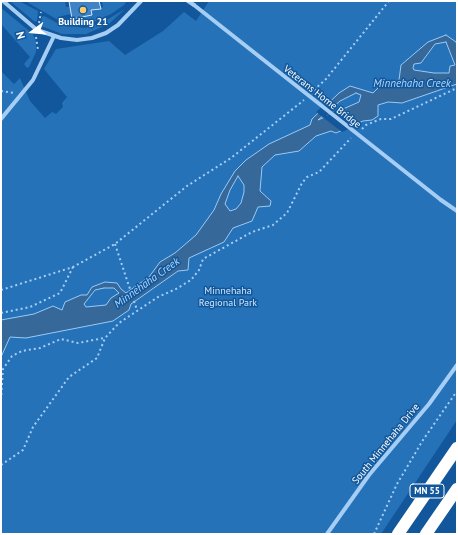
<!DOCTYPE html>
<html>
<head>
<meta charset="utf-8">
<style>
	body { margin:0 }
	#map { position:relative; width:458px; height:535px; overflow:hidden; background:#12579b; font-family:"PT Sans",sans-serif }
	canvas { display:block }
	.frame { position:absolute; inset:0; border:2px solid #fff; pointer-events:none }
	.north { position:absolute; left:12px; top:12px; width:40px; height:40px; -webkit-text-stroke:3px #12579b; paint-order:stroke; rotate:254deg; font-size:11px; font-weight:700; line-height:16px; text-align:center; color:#fff }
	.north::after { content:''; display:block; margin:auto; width:14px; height:18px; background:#fff; clip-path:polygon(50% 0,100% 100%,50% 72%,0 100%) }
</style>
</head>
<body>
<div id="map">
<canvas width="458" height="535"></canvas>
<div class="frame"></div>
<div class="north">N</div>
</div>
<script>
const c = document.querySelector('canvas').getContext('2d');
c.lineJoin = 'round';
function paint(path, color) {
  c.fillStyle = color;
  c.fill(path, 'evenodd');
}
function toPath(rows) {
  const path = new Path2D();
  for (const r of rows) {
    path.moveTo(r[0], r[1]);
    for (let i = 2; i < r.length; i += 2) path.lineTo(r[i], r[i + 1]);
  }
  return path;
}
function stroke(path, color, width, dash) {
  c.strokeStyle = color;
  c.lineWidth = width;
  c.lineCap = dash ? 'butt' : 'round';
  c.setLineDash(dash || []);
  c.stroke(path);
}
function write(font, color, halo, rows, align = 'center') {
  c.font = font + ' "PT Sans",sans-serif';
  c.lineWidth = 3;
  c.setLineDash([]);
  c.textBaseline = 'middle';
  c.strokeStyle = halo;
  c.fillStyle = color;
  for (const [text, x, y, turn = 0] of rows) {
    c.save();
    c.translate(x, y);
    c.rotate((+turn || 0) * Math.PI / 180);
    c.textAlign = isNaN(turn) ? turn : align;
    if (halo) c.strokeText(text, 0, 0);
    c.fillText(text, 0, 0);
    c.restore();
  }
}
paint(toPath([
	[10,1,19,1,38,11,37,21,35,22],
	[25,1,65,1,66,7,70,7,71,14,62,16,58,20],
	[99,1,126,2,124,5,111,14,94,22,78,25,62,22,64,19,92,15,91,10,103,7,102,2],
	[209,1,457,1,457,420,381,534,1,534,1,71,14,84,20,78,30,101,45,118,52,112,56,114,63,107,62,103,67,97,44,69,56,49,109,41,125,55,163,31,184,12,196,21],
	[1,8,33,34,36,42,36,52,29,67,27,68,24,64,30,57,1,24],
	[125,9,109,24,86,34,62,34,41,26,42,17,44,16,61,25,85,28,103,22]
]), '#2572b9');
const water = toPath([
	[446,35,456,42,457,44,457,84,402,103,388,102,378,105,378,116,372,120,363,121,336,133,331,131,316,136,299,151,275,155,262,167,260,191,271,201,270,206,258,207,252,221,233,228,224,242,189,258,188,270,178,271,131,304,129,310,113,321,26,338,10,337,1,357,1,320,34,314,53,306,62,310,65,302,81,295,87,295,92,287,105,282,117,283,121,289,126,293,149,277,160,262,175,253,196,235,214,210,221,194,235,171,246,160,269,144,310,125,312,119,339,93,350,86,373,93,382,84,395,85,399,80,401,65,428,42,446,35],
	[446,42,455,65,450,66,449,73,434,73,414,70,413,68,414,64,421,63,435,44,446,42],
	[356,93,361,95,359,102,318,120,340,101,356,93],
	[238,176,244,185,244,192,241,203,236,209,230,211,225,204,230,190,238,176],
	[104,288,114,288,119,293,111,298,106,305,86,307,84,304,95,290,104,288]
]);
paint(water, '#366899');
stroke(water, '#98caf7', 1);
paint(toPath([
	[328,101,336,107,326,116,339,109,358,125,342,132,316,112]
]), '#12579b');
const building = toPath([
	[69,1,99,1,101,9,91,10,92,15,72,19,69,1]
]);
paint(building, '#3f83c4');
stroke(building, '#cee7fe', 1);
stroke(toPath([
	[39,23,41,12],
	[36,37,38,50],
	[314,90,326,79,389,1],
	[1,91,14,93],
	[362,129,366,125,381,119,391,119,457,88],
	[115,244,137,310],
	[1,290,73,267,115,244,187,186,231,158,304,100],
	[1,313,30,307,60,293,73,267],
	[1,400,3,369,12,356,22,351,40,348,61,339,78,343,104,338],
	[1,465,23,450,33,427,69,377,97,358,105,338,119,323,158,297,176,289,191,280,199,270,203,259,252,232,273,225,287,213,302,183,307,177,319,172,351,138],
	[374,534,397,484,423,440,457,391]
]), '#a6cef4', 2, [2, 3]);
stroke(toPath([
	[3,1,37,30,61,38,77,40,92,38,106,33,118,25,141,1],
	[188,1,194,5],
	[1,119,33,80,54,36],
	[441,200,457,211],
	[327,534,369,475,429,404,457,365]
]), '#a6cef4', 4);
stroke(toPath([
	[398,534,457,448],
	[426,534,457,489]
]), '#fff', 12);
stroke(toPath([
	[456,534,457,532]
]), '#fff', 1);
stroke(toPath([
	[194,5,441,200]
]), '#a6cef4', 4);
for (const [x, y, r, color] of [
	[83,10,4,"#ffca69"]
]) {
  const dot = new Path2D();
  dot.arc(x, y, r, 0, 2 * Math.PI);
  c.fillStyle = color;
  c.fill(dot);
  stroke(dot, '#12579b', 1.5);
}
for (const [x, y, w] of [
	[427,491,34]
]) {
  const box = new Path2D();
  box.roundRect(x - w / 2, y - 7, w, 14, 3);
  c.fillStyle = '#12579b';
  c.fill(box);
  stroke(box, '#fff', 1);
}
write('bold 9px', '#fff', null, [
	["MN 55",427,491]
]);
write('bold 10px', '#fff', '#12579b', [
	["Building 21",83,22]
]);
write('10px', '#fff', '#12579b', [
	["Veterans Home Bridge",322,97,38],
	["South Minnehaha Drive",386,444,-51]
]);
write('10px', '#cee7fe', '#12579b', [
	["Minnehaha",228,291],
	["Regional Park",228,303]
]);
write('italic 11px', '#b2d8fa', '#12579b', [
	["Minnehaha Creek",412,84],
	["Minnehaha Creek",147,283,-36]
]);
</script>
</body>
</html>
